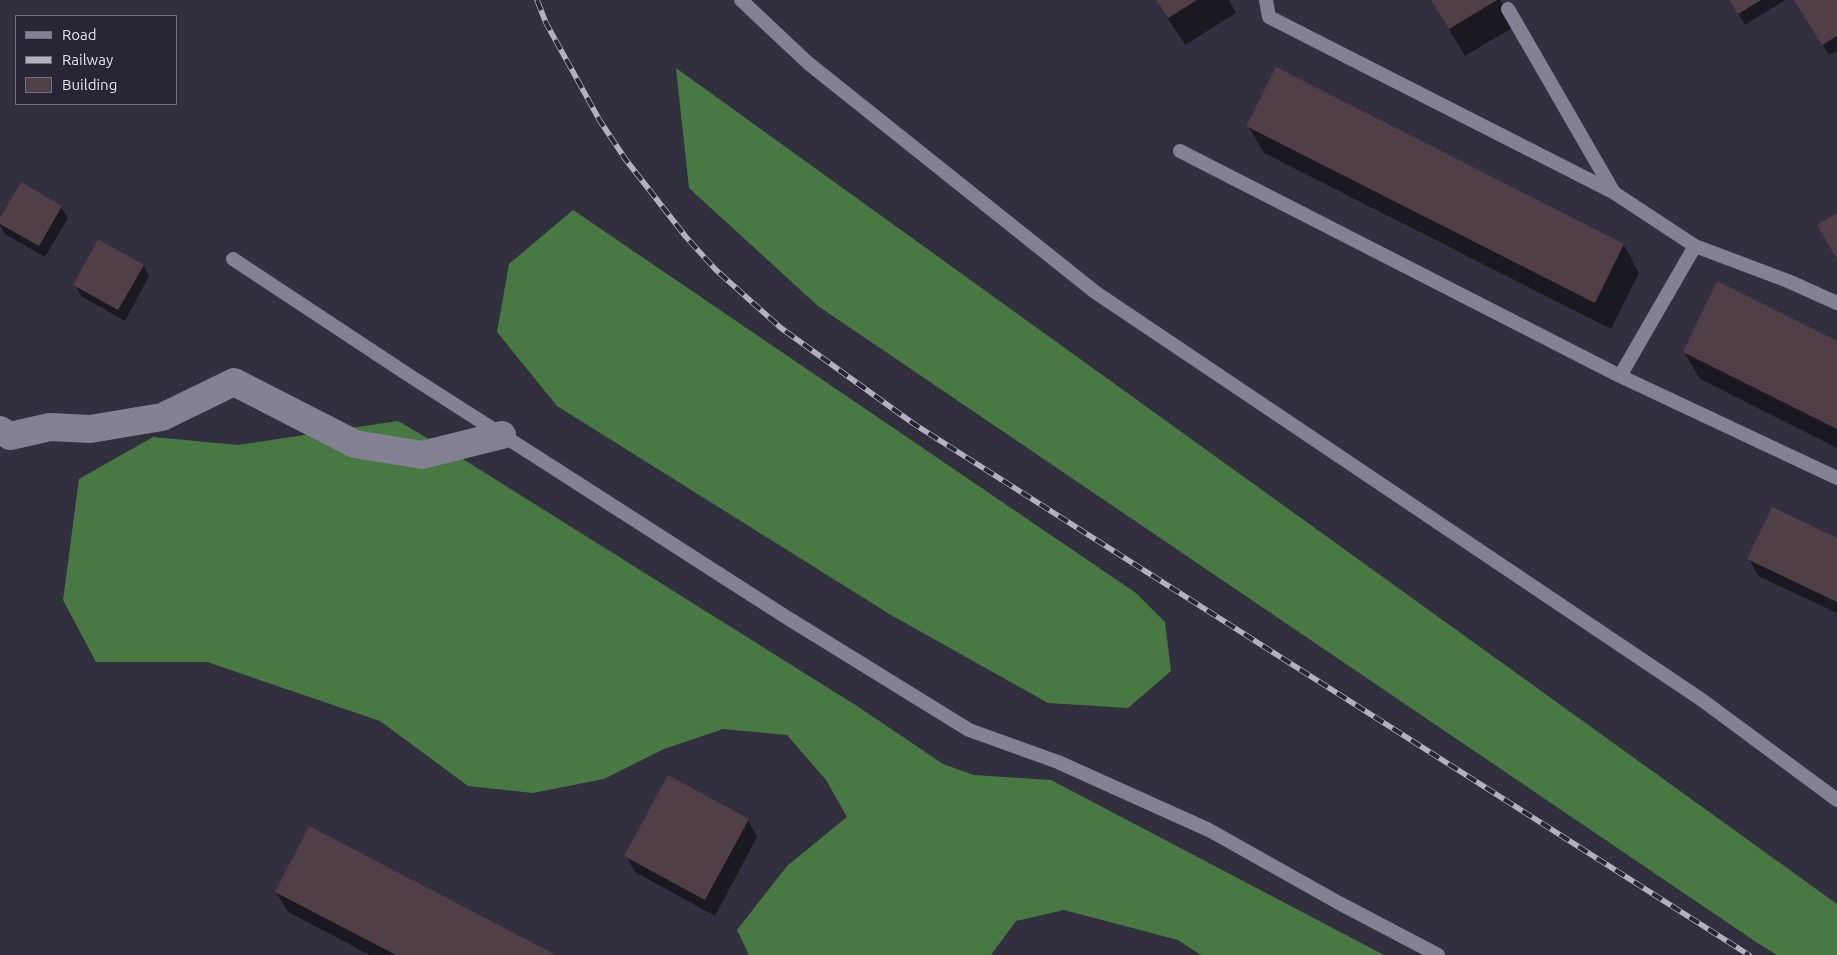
<!DOCTYPE html>
<html>
<head>
<meta charset="utf-8">
<style>
	body { margin:0 }
	#map { position:relative; width:1837px; height:955px; overflow:hidden; background:#322f3f; font-family:Ubuntu,sans-serif }
	canvas { display:block }
	.legend { position:absolute; left:15px; top:15px; width:162px; height:90px; box-sizing:border-box; background:#282534; border:1px solid #74717e; margin:0; padding:6px 9px; list-style:none; font-size:15px; color:#e5e3ee }
	.legend li { display:flex; align-items:center; gap:10px; height:25px }
	.legend b { width:25px; border:1px solid #74717e }
</style>
</head>
<body>
<div id="map">
<canvas width="1837" height="955"></canvas>
<ul class="legend">
<li><b style="height:6px;background:#848193"></b>Road</li>
<li><b style="height:6px;background:#b4b1be"></b>Railway</li>
<li><b style="height:14px;background:#513f47"></b>Building</li>
</ul>
</div>
<script>
const c = document.querySelector('canvas').getContext('2d');
c.lineJoin = 'round';
function paint(path, color) {
  c.fillStyle = color;
  c.fill(path, 'evenodd');
}
function toPath(rows) {
  const path = new Path2D();
  for (const r of rows) {
    path.moveTo(r[0], r[1]);
    for (let i = 2; i < r.length; i += 2) path.lineTo(r[i], r[i + 1]);
  }
  return path;
}
function stroke(path, color, width, dash) {
  c.strokeStyle = color;
  c.lineWidth = width;
  c.lineCap = dash ? 'butt' : 'round';
  c.setLineDash(dash || []);
  c.stroke(path);
}
paint(toPath([
	[676,68,1837,904,1837,955,1777,955,1756,942,818,306,689,188],
	[573,210,1136,593,1165,622,1171,671,1128,708,1048,703,891,615,557,406,497,332,509,264],
	[398,421,466,461,857,706,943,764,974,775,1051,780,1384,955,1201,955,1178,940,1064,910,1016,921,991,955,749,955,737,930,787,866,847,817,826,780,787,735,723,729,664,749,604,779,533,793,468,786,380,721,207,662,96,662,63,600,79,479,153,437,238,445]
]), '#487942');
paint(toPath([
	[1156,0,1229,0,1236,13,1185,45],
	[1432,0,1500,0,1515,26,1465,56],
	[1730,0,1785,0,1745,25],
	[1795,0,1837,0,1837,51,1829,55],
	[1276,69,1624,245,1639,273,1611,329,1264,153,1248,126],
	[61,207,68,218,45,257,5,234,0,225,0,221],
	[143,265,149,276,125,321,81,296,75,285],
	[1837,342,1837,448,1700,379,1684,352],
	[1837,540,1837,613,1758,576,1749,559],
	[748,820,757,837,715,916,635,872,626,856],
	[276,892,554,955,370,955,288,912]
]), '#0007');
paint(toPath([
	[1156,0,1197,0,1168,18],
	[1431,0,1497,0,1449,29],
	[1729,0,1761,0,1738,14],
	[1794,0,1837,0,1837,36,1822,45],
	[1276,67,1624,244,1595,303,1246,126],
	[21,182,62,206,39,246,0,224,0,218],
	[1837,213,1837,259,1817,225],
	[98,239,144,265,118,310,73,285],
	[1717,281,1837,341,1837,429,1683,352],
	[1772,507,1837,538,1837,602,1747,559],
	[668,775,749,819,705,900,624,856],
	[309,826,556,955,396,955,275,892]
]), '#513f47');
stroke(toPath([
	[741,0,808,63,1095,292,1702,700,1837,800],
	[1266,0,1269,17,1613,192,1695,246,1788,281,1837,303],
	[1508,9,1613,191],
	[1180,151,1620,376],
	[1695,246,1620,376,1837,478],
	[233,259,410,376,557,470,786,617,969,730,1058,762,1209,830,1339,903,1438,955]
]), '#848193', 14);
stroke(toPath([
	[0,430,10,436,50,427,90,429,162,417,234,382,355,444,422,455,502,435]
]), '#848193', 28);
const rail = toPath([
	[537,0,546,23,572,70,600,121,626,160,686,237,716,270,781,328,914,424,1749,955]
]);
stroke(rail, '#b4b1be', 5.5);
stroke(rail, '#282534', 4, [11]);
</script>
</body>
</html>
